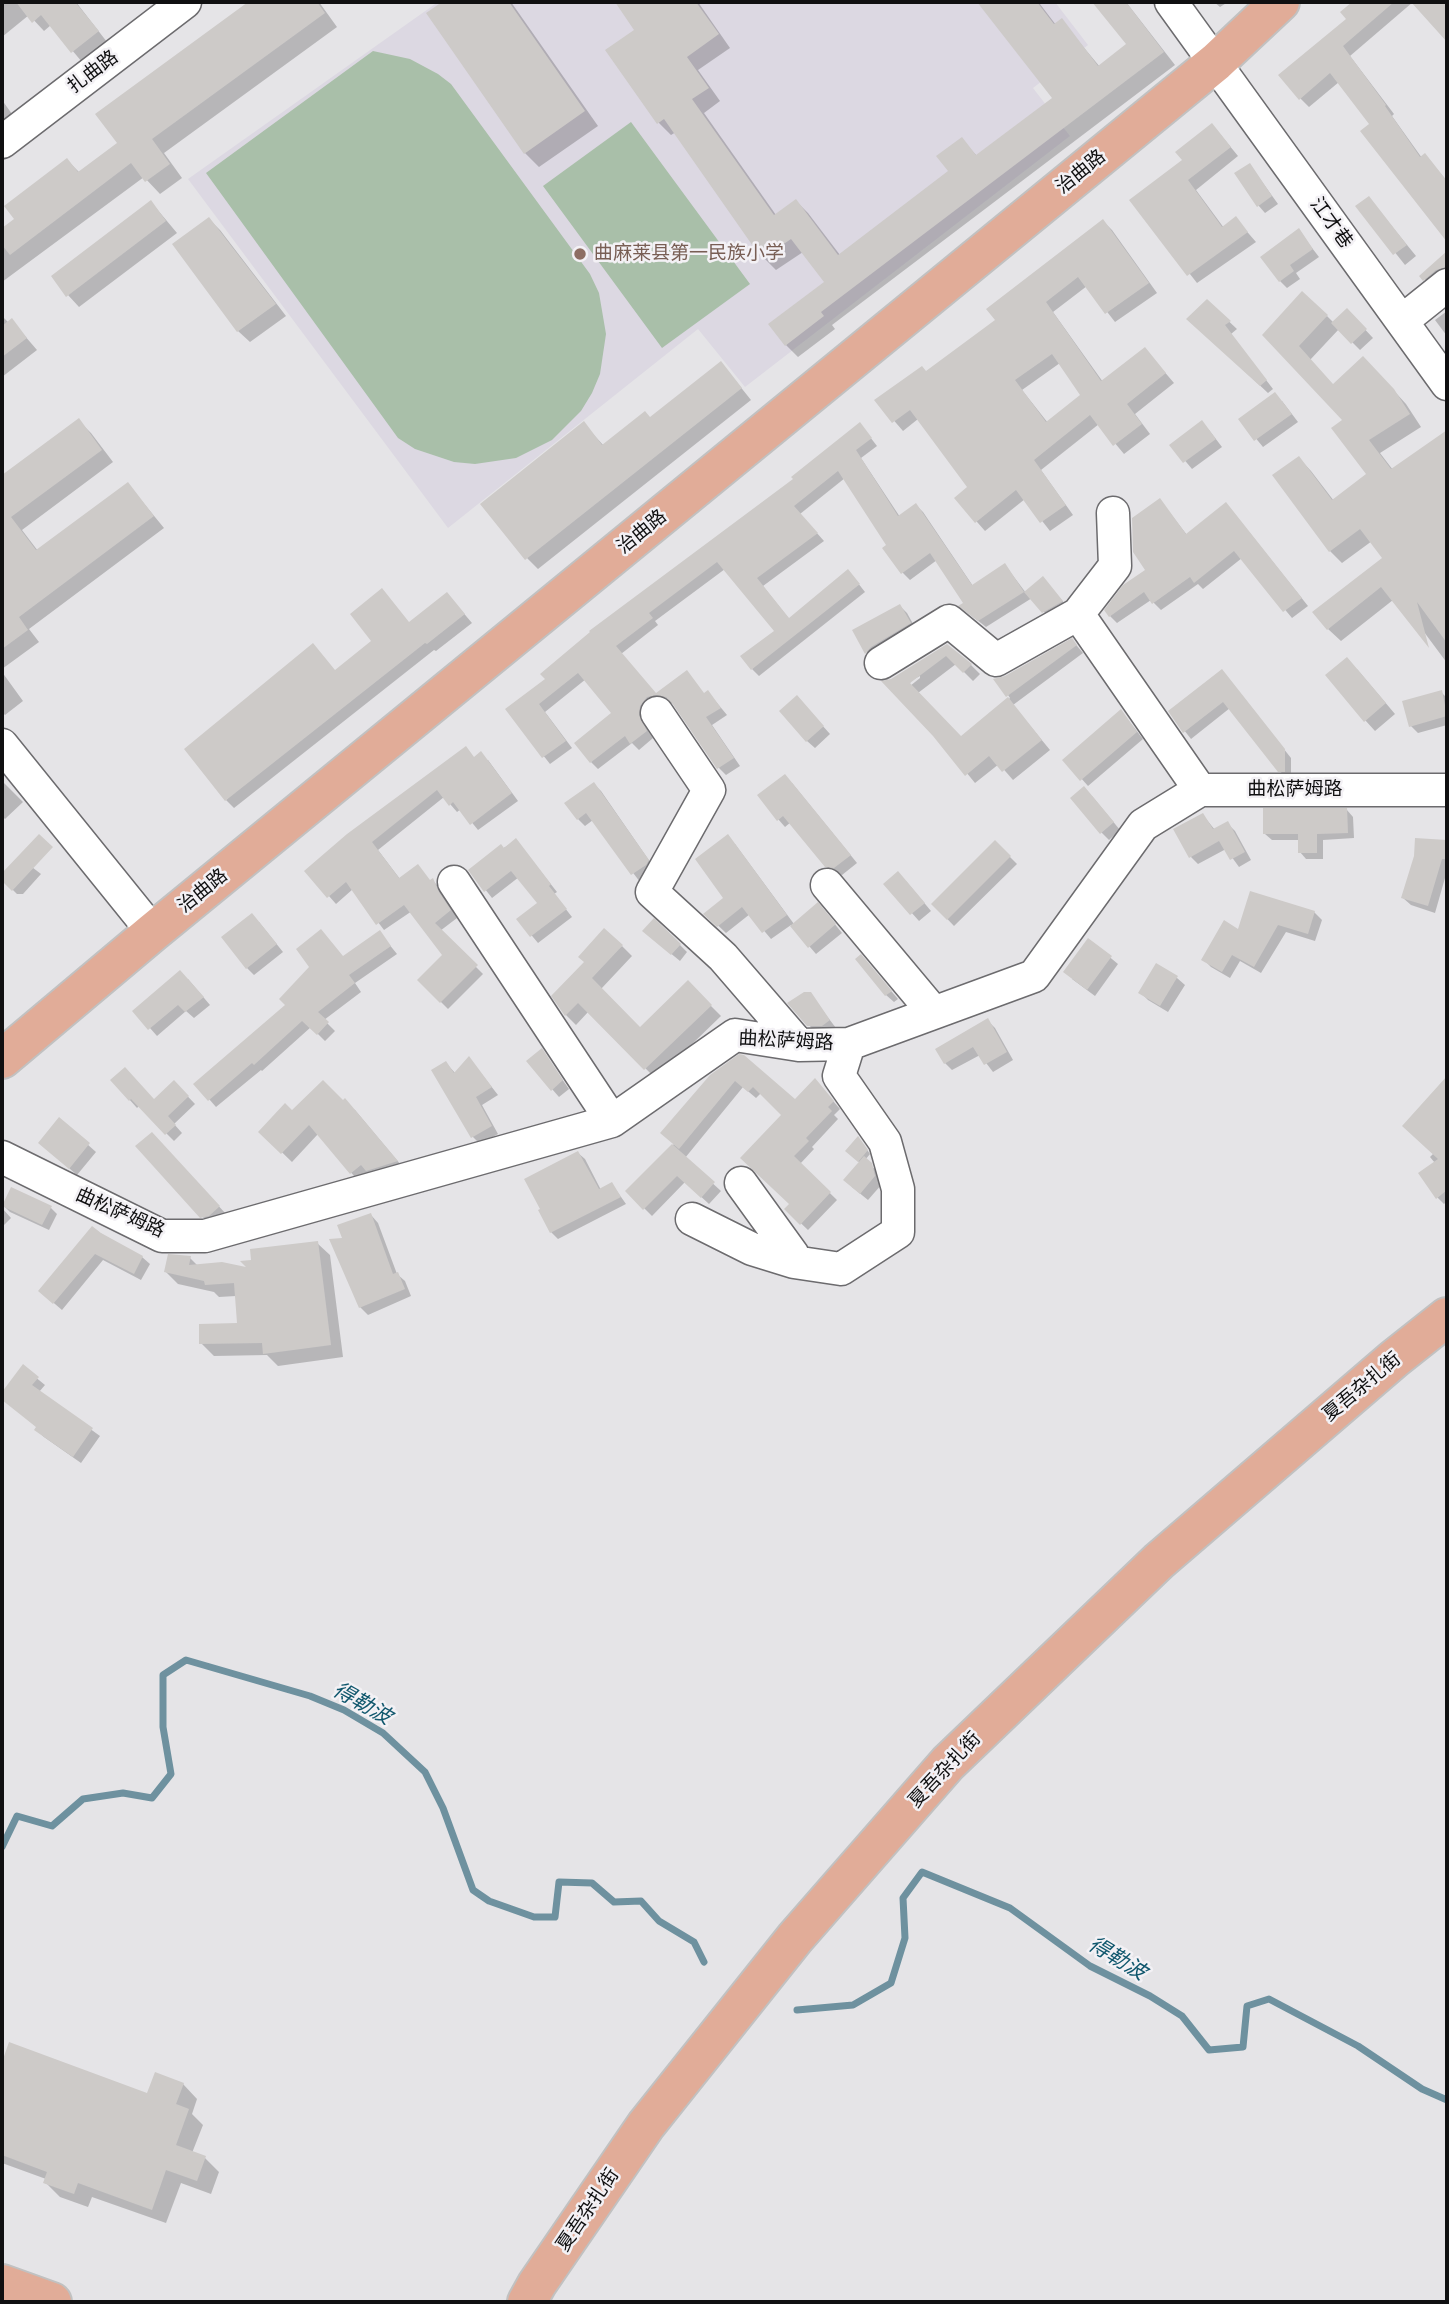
<!DOCTYPE html>
<html>
<head>
<meta charset="utf-8">
<style>
	body { margin:0 }
	#map { position:relative; width:1449px; height:2304px; overflow:hidden; background:#e5e4e7; font-family:"IBM Plex Serif",serif }
	canvas { display:block }
	.frame { position:absolute; inset:0; border:4px solid #101011; pointer-events:none }
</style>
</head>
<body>
<div id="map">
<canvas width="1449" height="2304"></canvas>
<div class="frame"></div>
</div>
<script>
const c = document.querySelector('canvas').getContext('2d');
c.lineJoin = 'round';
function paint(path, color) {
  c.fillStyle = color;
  c.fill(path, 'evenodd');
}
function toPath(rows) {
  const path = new Path2D();
  for (const r of rows) {
    path.moveTo(r[0], r[1]);
    for (let i = 2; i < r.length; i += 2) path.lineTo(r[i], r[i + 1]);
  }
  return path;
}
function stroke(path, color, width, dash) {
  c.strokeStyle = color;
  c.lineWidth = width;
  c.lineCap = dash ? 'butt' : 'round';
  c.setLineDash(dash || []);
  c.stroke(path);
}
function write(font, color, halo, rows, align = 'center') {
  c.font = font + ' "IBM Plex Serif","Noto Sans SC",serif';
  c.lineWidth = 5;
  c.setLineDash([]);
  c.textBaseline = 'middle';
  c.strokeStyle = halo;
  c.fillStyle = color;
  for (const [text, x, y, turn = 0] of rows) {
    c.save();
    c.translate(x, y);
    c.rotate((+turn || 0) * Math.PI / 180);
    c.textAlign = isNaN(turn) ? turn : align;
    if (halo) c.strokeText(text, 0, 0);
    c.fillText(text, 0, 0);
    c.restore();
  }
}
paint(toPath([
	[438,2,1055,2,1088,45,1033,88,1070,136,745,387,698,329,448,528,188,179]
]), '#dcd8e2');
paint(toPath([
	[373,51,410,59,438,74,451,84,590,274,599,293,606,334,600,374,592,393,581,411,552,440,516,458,475,464,454,462,415,449,398,438,206,173],
	[631,122,750,284,662,348,543,186]
]), '#a9bfa9');
paint(toPath([
	[2,2,76,2,107,42,82,62,51,25,44,31,29,15,2,37],
	[251,2,319,2,337,27,164,153,182,178,160,194,144,177,2,282,2,230,16,220,67,160,80,173,119,144,97,114],
	[445,2,511,2,598,126,539,167,525,153,428,13],
	[617,2,698,2,730,48,698,70,720,101,704,113,776,215,796,201,808,213,840,255,951,171,961,139,977,156,1054,98,980,2,1042,2,1040,4,1056,25,1061,20,1100,67,1128,44,1102,2,1126,2,1175,65,832,325,835,329,798,357,786,345,826,283,803,252,776,270,764,258,676,132,671,135,659,123,637,30],
	[1214,2,1228,2,1220,7],
	[1355,2,1413,2,1350,56,1394,114,1392,116,1422,158,1425,155,1447,181,1447,239,1363,131,1371,125,1339,82,1309,107,1300,98,1349,19,1343,12],
	[2,100,12,114,2,122],
	[1220,134,1238,156,1196,190,1224,228,1236,219,1256,242,1197,283,1132,200],
	[1250,165,1278,204,1265,213,1258,205],
	[1369,198,1416,256,1405,265,1358,206],
	[151,202,177,233,79,307,68,295],
	[209,219,220,230,286,316,250,342,238,331],
	[1103,221,1112,230,1157,293,1115,322,1087,286,1053,312,1103,382,1145,349,1174,383,1135,414,1150,434,1124,454,1099,424,1041,470,1073,515,1050,531,1025,499,985,531,956,498,969,487,918,419,903,431,877,401,926,373,997,320],
	[1060,363,1083,395,1048,423,1022,390],
	[1299,231,1319,257,1296,273,1300,279,1287,288,1280,281],
	[1447,254,1447,278,1433,288,1422,276],
	[1207,301,1237,329,1231,334,1273,389,1268,393,1196,326],
	[1347,310,1373,338,1360,350,1339,329,1310,360,1334,386,1376,371,1406,404,1421,427,1380,453,1393,470,1446,433,1447,435,1447,663,1424,632,1393,600,1341,641,1328,629,1385,558,1372,541,1342,563,1330,551,1299,458,1311,471,1334,501,1368,474,1345,420,1265,335,1327,316,1334,323],
	[1447,311,1447,336,1435,320],
	[2,316,9,323,12,321,37,350,2,377],
	[731,375,751,400,538,569,527,558,584,424,604,446],
	[1282,401,1298,422,1263,447,1240,419],
	[79,421,91,433,113,462,22,530,38,551,128,484,164,528,29,629,39,642,2,669,2,477],
	[860,424,877,446,861,458,900,517,916,505,923,512,973,586,1005,565,1026,593,1050,586,1069,609,1050,619,1032,598,986,627,967,612,965,603,937,560,910,580,903,573,885,548,888,546,845,478,800,514,824,541,763,586,790,620,854,578,865,592,759,676,752,669,776,631,725,569,655,621,658,625,621,654,656,695,705,694,708,692,727,715,712,725,740,766,726,775,719,768,675,704,664,701,645,723,653,738,639,750,632,743,598,769,591,762,614,714,586,679,545,712,572,748,550,764,507,709,547,679,795,479],
	[1209,430,1222,447,1192,469,1172,445],
	[1160,500,1187,535,1233,512,1308,606,1292,618,1242,558,1203,589,1198,584,1161,610,1151,600,1117,623,1110,616,1148,570],
	[455,603,472,623,436,651,434,650,234,808,226,800,335,671,410,624],
	[900,606,907,613,917,631,874,660,867,653,855,631],
	[1072,640,1083,653,1013,705,1050,750,1013,780,999,764,975,783,891,680,947,646,971,665,980,674,973,681,956,664,918,693,961,738,1010,698,1008,695,1006,678],
	[920,676,920,678,905,690,912,680],
	[1357,669,1395,714,1375,731,1365,720],
	[1222,671,1291,758,1291,778,1286,778,1279,770,1230,708,1191,739,1170,712],
	[2,672,23,701,5,715,2,712],
	[1441,692,1447,698,1447,725,1418,733,1411,726],
	[804,705,830,734,815,748,807,741],
	[1121,711,1143,739,1088,786,1065,760],
	[475,758,488,760,518,801,478,830,461,809,457,812,444,797,378,850,400,879,433,881,440,888,457,918,440,931,483,974,448,1009,419,980,445,955,412,911,384,930,353,889,336,904,307,871],
	[2,781,23,802,5,819,2,816],
	[792,783,857,863,842,875,834,874,826,866,791,822,785,827,778,819],
	[594,784,601,791,655,869,640,882,593,820,585,826,578,819],
	[1092,796,1120,830,1109,840,1101,832],
	[1347,810,1353,817,1354,838,1323,840,1323,859,1306,859,1300,852,1299,840,1272,840,1265,834],
	[1203,815,1215,830,1227,823,1235,831,1251,860,1239,867,1226,849,1198,864,1191,857],
	[516,840,557,892,554,894,572,917,538,943,518,919,539,903,519,877,492,898,470,870],
	[1417,840,1447,841,1447,871,1435,913,1411,905,1403,898,1416,856],
	[995,842,1017,864,954,926,933,904],
	[735,844,794,924,825,912,842,933,816,954,791,925,771,939,750,914,726,933,706,914,725,899],
	[19,857,41,874,23,894,17,894,2,879,2,876],
	[906,881,931,911,919,921,886,884],
	[1314,912,1322,920,1315,941,1286,932,1261,973,1240,961,1230,978,1211,967,1203,959,1239,931],
	[259,922,283,952,254,975,247,968],
	[380,933,397,954,355,983,361,992,324,1020,335,1031,325,1041,311,1027,262,1071,261,1070,216,1107,209,1099],
	[652,938,680,945,687,952,680,961],
	[1089,940,1118,964,1095,996,1072,979],
	[622,946,632,956,601,989,640,1029,688,983,721,1016,656,1079,589,1011,576,1025,566,1015,554,996],
	[868,964,898,999,894,1002,886,995],
	[1157,965,1177,978,1185,985,1168,1012,1148,1000,1140,992],
	[188,979,210,1005,194,1018,186,1011,157,1036,135,1011],
	[810,994,836,1028,829,1033,816,1033,809,1025],
	[987,1020,995,1028,1013,1060,993,1072,980,1055,952,1070,945,1063],
	[542,1051,569,1089,559,1097,552,1089],
	[740,1056,796,1102,822,1088,840,1109,834,1115,838,1119,812,1147,814,1149,800,1164,837,1200,808,1230,786,1209,791,1204,783,1115,761,1093,756,1098,743,1087,685,1158,721,1191,709,1204,685,1182,652,1216,627,1191,674,1144],
	[469,1058,498,1095,482,1105,498,1134,480,1144,472,1136,446,1063,456,1074],
	[1447,1078,1447,1201,1444,1204,1437,1197,1435,1163,1430,1157,1434,1153,1404,1126],
	[112,1080,154,1101,174,1082,195,1104,174,1124,182,1133,174,1141,139,1106,137,1108],
	[343,1103,355,1110,406,1171,360,1183,318,1134,292,1162,261,1132],
	[60,1120,96,1152,77,1175,48,1150],
	[159,1141,226,1214,209,1224,202,1216],
	[861,1141,870,1154,865,1160,879,1173,882,1184,868,1200,852,1187,860,1163,847,1151],
	[578,1153,585,1159,601,1190,612,1184,626,1204,558,1239,551,1232],
	[4,1206,51,1208,57,1214,49,1230,10,1212],
	[2,1208,11,1218,2,1227],
	[371,1215,378,1223,397,1274,405,1281,411,1296,368,1315,360,1307,344,1239],
	[93,1229,142,1257,150,1264,141,1280,103,1260,62,1310,48,1298],
	[317,1243,330,1255,343,1357,278,1366,267,1355,214,1356,201,1343,239,1325,236,1296,219,1297,214,1292,178,1284,166,1272,190,1258,198,1266,251,1270],
	[23,1367,45,1385,39,1392,100,1436,81,1463,44,1437,36,1430,38,1428,2,1398,2,1395],
	[10,2045,148,2095,183,2084,197,2099,192,2114,203,2125,192,2153,205,2158,219,2172,211,2194,181,2183,166,2223,92,2197,88,2207,60,2197,45,2182,46,2179,2,2163,2,2067]
]), '#0003');
stroke(toPath([
	[2,1847,17,1816,52,1826,83,1799,123,1793,152,1798,171,1774,163,1727,163,1675,186,1660,310,1696,344,1710,383,1733,425,1772,443,1808,473,1890,489,1901,534,1917,555,1917,559,1882,592,1883,614,1902,641,1901,659,1921,694,1942,704,1962],
	[797,2010,853,2005,891,1983,905,1938,903,1898,922,1872,1010,1908,1090,1966,1150,1996,1182,2016,1209,2050,1243,2047,1247,2006,1269,1999,1358,2046,1422,2089,1447,2100]
]), '#6e919f', 7);
paint(toPath([
	[16,2,75,2,99,31,71,53,41,15,32,23],
	[248,2,317,2,325,13,152,139,170,164,145,182,131,163,10,255,2,245,2,228,14,219,4,206,67,158,78,172,117,143,95,114],
	[442,2,509,2,585,111,524,154,426,13],
	[615,2,696,2,719,34,687,57,709,88,692,99,774,215,796,199,838,255,948,171,936,156,962,137,976,155,1052,98,977,2,1037,2,1054,24,1062,18,1098,66,1126,44,1092,2,1126,2,1164,52,821,312,824,316,785,346,768,324,824,282,791,239,762,259,664,119,657,124,605,50,634,30],
	[1352,2,1394,2,1343,46,1386,105,1385,106,1420,157,1425,153,1447,181,1447,242,1360,131,1369,124,1330,73,1299,100,1278,75,1346,19,1340,12],
	[1411,2,1447,2,1447,42],
	[1212,123,1231,147,1188,180,1222,227,1236,216,1248,232,1187,276,1129,200,1182,160,1175,152],
	[1250,163,1272,196,1257,207,1234,173],
	[1369,196,1407,245,1393,255,1355,206],
	[151,200,166,221,66,297,51,276],
	[209,217,276,304,237,332,172,244],
	[1103,219,1149,283,1105,314,1078,277,1046,302,1101,381,1145,347,1166,373,1127,404,1142,424,1113,446,1090,415,1034,460,1066,505,1040,523,1016,490,975,523,954,498,967,487,910,410,892,423,874,400,922,366,926,371,995,320,986,309],
	[1052,354,1080,395,1046,422,1015,380],
	[1299,228,1313,249,1290,265,1294,271,1279,282,1260,257],
	[1447,251,1447,267,1436,270,1423,281,1419,276],
	[1302,291,1328,315,1299,346,1333,384,1363,356,1394,389,1410,414,1369,440,1391,469,1447,430,1447,643,1417,602,1429,648,1381,587,1327,630,1312,612,1382,558,1360,529,1329,552,1272,475,1299,456,1332,500,1366,474,1331,428,1342,420,1262,335],
	[1207,299,1231,321,1225,325,1267,380,1260,386,1186,319],
	[1347,308,1367,329,1351,344,1331,323],
	[12,318,27,338,2,357,2,326],
	[721,361,742,388,525,560,480,504,584,421,602,445,645,411,650,417],
	[1275,392,1292,414,1254,441,1238,419],
	[79,418,102,450,11,517,36,550,128,482,154,516,19,617,28,630,2,649,2,475],
	[1202,420,1216,439,1183,463,1169,445],
	[860,422,872,438,856,450,898,516,916,503,972,585,1005,563,1024,592,1043,576,1063,601,1042,613,1024,592,978,621,958,606,963,603,930,553,901,574,882,548,886,545,838,471,794,506,818,533,757,578,789,618,848,569,860,584,751,670,740,656,774,631,717,562,649,613,653,618,616,646,656,693,687,670,704,693,708,690,721,708,706,717,734,758,717,769,672,703,666,697,656,695,647,697,640,706,639,715,647,731,630,744,625,736,590,763,574,743,611,713,578,673,539,704,566,741,542,758,505,709,545,679,540,674,590,632,589,631,793,479,791,477],
	[1160,498,1186,534,1226,502,1302,598,1283,612,1234,551,1194,583,1190,577,1152,604,1144,592,1109,617,1104,610,1123,585,1145,570,1133,552,1132,518],
	[382,588,409,622,447,592,465,614,427,644,425,643,225,801,184,749,313,643,335,670,371,641,350,614],
	[900,604,911,623,871,647,865,654,852,630],
	[1072,638,1077,645,1006,697,993,679,1005,676],
	[947,644,972,664,963,673,946,656,910,683,961,736,1008,697,1042,740,1002,772,989,756,965,776,933,736,881,681,891,679],
	[1347,657,1386,703,1364,722,1325,675],
	[1222,669,1285,749,1285,772,1278,772,1223,702,1183,733,1168,711],
	[1442,690,1447,716,1409,727,1402,701],
	[797,695,824,726,806,742,779,711],
	[1121,709,1137,732,1080,781,1062,760],
	[466,746,474,757,481,751,512,793,470,825,453,802,449,806,437,790,372,842,399,878,418,864,430,880,433,878,439,892,451,910,435,923,478,965,440,1003,417,980,442,955,404,905,376,925,346,882,327,898,304,871,347,834],
	[785,774,851,855,834,868,825,867,783,816,777,821,757,795],
	[594,782,649,860,646,865,631,875,586,813,577,820,564,803],
	[1084,786,1114,822,1100,834,1070,798],
	[1263,808,1347,808,1348,833,1317,834,1317,853,1298,853,1298,834,1263,834],
	[1203,813,1213,829,1228,821,1245,852,1230,860,1219,841,1189,858,1173,829],
	[39,834,53,847,12,891,2,881,2,873],
	[728,834,787,915,762,933,742,907,717,927,703,914,723,898,695,859],
	[516,838,551,884,549,886,567,909,530,937,516,919,537,903,511,871,484,892,468,870,501,844,504,848],
	[1415,838,1447,840,1447,859,1442,859,1428,906,1401,898,1414,856],
	[995,840,1011,856,947,920,931,904],
	[898,871,925,903,910,915,883,884],
	[1250,891,1315,911,1308,934,1278,925,1254,967,1232,955,1222,972,1201,960,1224,920,1238,929],
	[818,902,836,924,808,948,790,926],
	[252,913,277,944,246,969,221,937],
	[654,918,681,944,671,955,642,931],
	[604,928,623,945,592,978,640,1027,688,980,712,1005,644,1070,578,1003,565,1016,551,996,584,962,578,957],
	[321,929,343,956,380,930,391,946,349,975,355,983,318,1012,329,1022,317,1035,302,1021,254,1065,252,1063,208,1101,193,1084,285,1005,279,999,309,967,296,949],
	[1088,938,1112,956,1087,990,1063,972],
	[861,954,892,991,885,996,855,959],
	[1156,963,1178,976,1160,1006,1138,993],
	[180,970,204,997,185,1012,178,1005,148,1030,132,1011],
	[804,992,811,992,830,1020,822,1026,807,1026,787,1003],
	[988,1018,1007,1052,984,1065,973,1047,944,1064,935,1049],
	[542,1048,563,1080,551,1091,526,1061],
	[739,1054,744,1055,795,1099,815,1078,834,1101,828,1107,832,1111,806,1138,809,1141,794,1156,831,1192,800,1225,784,1209,789,1204,740,1158,781,1115,753,1087,748,1092,735,1081,679,1149,660,1133,710,1075],
	[469,1056,492,1087,476,1097,492,1126,471,1138,431,1070,446,1061,454,1073],
	[125,1067,154,1099,174,1080,189,1096,168,1116,176,1125,165,1135,131,1099,129,1101,110,1080],
	[1447,1076,1447,1190,1436,1199,1418,1173,1438,1159,1402,1126],
	[323,1080,343,1100,345,1098,398,1161,366,1171,361,1165,350,1174,309,1125,281,1154,258,1132,285,1103,292,1110],
	[59,1117,90,1143,69,1169,38,1143],
	[152,1132,220,1206,209,1216,200,1218,135,1146],
	[858,1136,868,1150,858,1162,845,1151],
	[672,1144,715,1182,701,1198,677,1176,643,1210,625,1191],
	[578,1151,599,1189,612,1182,621,1197,550,1233,538,1210,540,1209,524,1179],
	[864,1156,872,1163,875,1176,860,1194,843,1180],
	[11,1187,52,1206,42,1225,2,1206],
	[371,1213,393,1274,398,1272,405,1289,359,1308,329,1239,342,1238,337,1225],
	[92,1226,101,1233,143,1256,134,1274,95,1254,53,1304,38,1291],
	[318,1241,331,1345,263,1354,262,1343,199,1344,199,1324,237,1323,234,1283,205,1285,204,1281,164,1272,168,1254,191,1256,189,1265,222,1262,246,1267,240,1261,251,1260,250,1249],
	[23,1364,39,1377,32,1385,93,1428,73,1457,34,1430,36,1427,2,1400,2,1392],
	[9,2042,147,2093,155,2072,184,2083,176,2104,189,2109,176,2145,206,2156,197,2181,166,2170,152,2210,78,2183,74,2194,43,2183,47,2172,2,2155,2,2062]
]), '#cdcac8');
const minor = toPath([
	[1171,2,1447,384],
	[2,142,185,2],
	[1402,321,1447,285],
	[1078,614,1115,566,1113,513],
	[881,663,949,621,996,660,1078,614,1200,790],
	[657,713,709,790,652,892,723,957,799,1045],
	[2,745,153,932],
	[454,882,612,1121],
	[827,885,930,1008],
	[2,1157,162,1236,205,1236,612,1121,735,1035,799,1045,849,1044,1034,976,1143,825,1200,790,1447,790],
	[741,1183,793,1255],
	[692,1219,752,1249,794,1262,841,1269,898,1232,898,1189,885,1142,839,1076,849,1044]
]);
const major = toPath([
	[2,1059,153,932,1216,62,1280,2],
	[2,2284,52,2302],
	[527,2302,537,2284,646,2125,795,1938,948,1763,1159,1561,1394,1359,1447,1317]
]);
stroke(minor, '#6c6b6e', 35);
stroke(major, '#c1c1c1', 42);
stroke(minor, '#fff', 32);
stroke(major, '#e1ac98', 38);
for (const [x, y, r, color] of [
	[580,254,7,"#8d6e63"]
]) {
  const dot = new Path2D();
  dot.arc(x, y, r, 0, 2 * Math.PI);
  c.fillStyle = color;
  c.fill(dot);
  stroke(dot, '#f3f1f5', 2.5);
}
write('19px', '#101011', '#f3f1f5', [
	["扎曲路",93,72,-37],
	["治曲路",1081,172,-39],
	["江才巷",1331,223,54],
	["治曲路",642,532,-39],
	["曲松萨姆路",1295,790],
	["治曲路",203,891,-39],
	["曲松萨姆路",786,1041,3],
	["曲松萨姆路",120,1213,24],
	["夏吾杂扎街",1362,1387,-40],
	["夏吾杂扎街",945,1770,-47],
	["夏吾杂扎街",588,2210,-56]
]);
write('19px', '#785e54', '#f3f1f5', [
	["曲麻莱县第一民族小学",594,254]
], 'left');
write('italic 21px', '#10576d', '#f3f1f5', [
	["得勒波",362,1704,29],
	["得勒波",1117,1959,31]
]);
</script>
</body>
</html>
